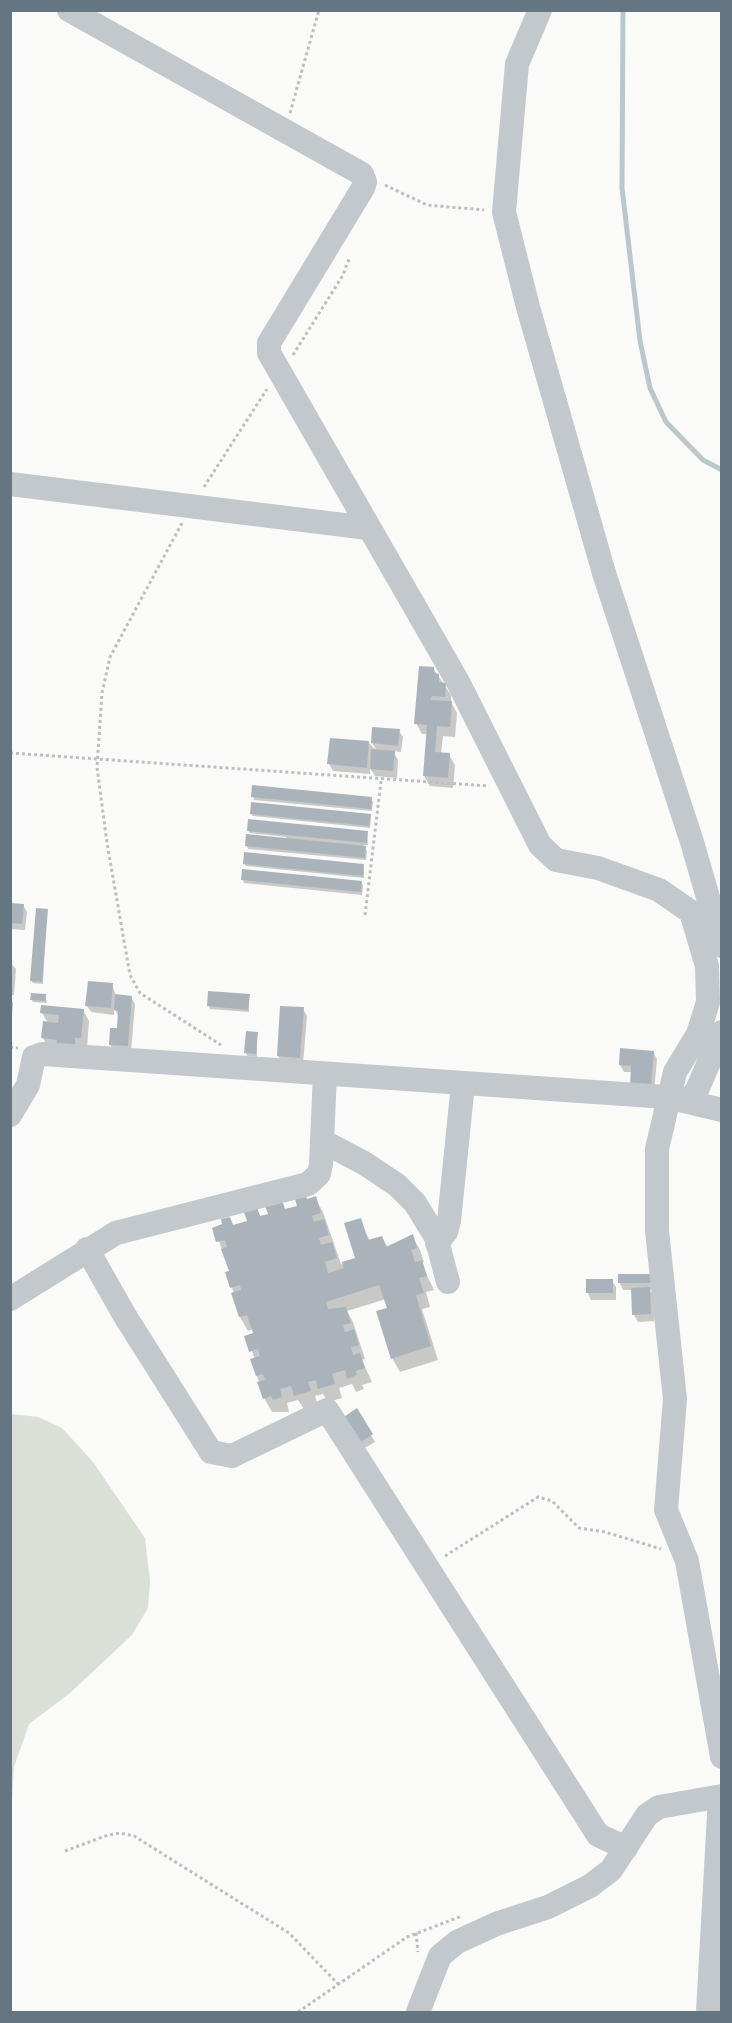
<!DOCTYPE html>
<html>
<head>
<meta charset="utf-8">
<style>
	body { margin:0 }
	#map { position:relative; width:732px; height:2023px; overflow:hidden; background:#fafaf8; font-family:"Archivo Narrow",sans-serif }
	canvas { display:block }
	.frame { position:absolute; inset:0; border:12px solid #657683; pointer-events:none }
</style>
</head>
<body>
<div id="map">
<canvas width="732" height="2023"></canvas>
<div class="frame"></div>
</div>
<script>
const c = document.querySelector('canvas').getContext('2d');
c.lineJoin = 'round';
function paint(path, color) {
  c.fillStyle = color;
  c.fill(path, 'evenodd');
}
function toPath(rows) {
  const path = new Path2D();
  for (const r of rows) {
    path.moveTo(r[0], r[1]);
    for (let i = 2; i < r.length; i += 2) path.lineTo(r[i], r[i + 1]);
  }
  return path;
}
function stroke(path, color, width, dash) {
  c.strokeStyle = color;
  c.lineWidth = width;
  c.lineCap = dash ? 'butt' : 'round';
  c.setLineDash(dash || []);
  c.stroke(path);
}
paint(toPath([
	[11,1414,38,1417,62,1428,93,1462,145,1538,150,1581,148,1608,132,1635,70,1693,29,1724,14,1767,11,1815]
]), '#dadfd7');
paint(toPath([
	[433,668,451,695,451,702,457,713,455,737,443,736,441,754,449,755,455,765,453,788,430,786,424,776,428,734,422,734,416,723],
	[399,731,403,737,401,752,393,751,398,760,397,778,375,776,370,768,370,774,333,771,329,764,368,742,377,751,372,743],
	[253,797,371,799,373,802,372,811,254,800],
	[251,813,370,815,371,818,370,828,253,816],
	[248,830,367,833,368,845,363,845,367,851,366,860,248,849,247,846,286,840,286,837,250,833],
	[244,863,363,866,364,869,364,878,246,866],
	[243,880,361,882,363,885,362,895,244,883],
	[10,904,23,905,27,912,25,930,10,929],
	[47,911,43,984,33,983,31,980],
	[10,962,16,969,14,995,10,995],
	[112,984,116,996,131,997,135,1004,131,1052,114,1051,110,1044,118,1030,119,1017,114,1008,114,1015,91,1012,87,1006],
	[45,995,47,1003,33,1002,31,999],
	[249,996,249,1012,210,1009,209,1006],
	[10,998,13,1003,11,1026,10,1026],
	[303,1009,307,1016,303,1064,282,1063,278,1056],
	[83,1010,89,1021,87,1048,49,1049,43,1038,48,1023,42,1013],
	[257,1033,257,1057,247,1056,246,1053],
	[653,1052,657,1059,654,1093,632,1072,624,1072,620,1065],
	[315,1198,323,1212,341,1264,356,1259,360,1220,370,1241,382,1237,388,1248,412,1236,420,1250,424,1262,421,1263,434,1290,426,1292,430,1307,422,1309,438,1360,400,1372,392,1358,386,1299,347,1311,353,1322,365,1359,362,1360,372,1382,362,1385,364,1389,356,1392,352,1384,339,1388,342,1398,328,1402,323,1394,315,1396,318,1405,304,1409,298,1400,287,1403,289,1412,272,1412,264,1398,252,1360,255,1359,246,1337,254,1334,253,1329,248,1331,240,1317,232,1287,231,1272,214,1229,224,1225,229,1218,234,1226,249,1222,257,1209,261,1218,270,1215,281,1202,286,1211],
	[612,1281,616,1287,616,1300,591,1300,588,1293],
	[658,1282,658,1290,650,1290,654,1296,654,1321,638,1322,634,1315,633,1290,623,1290,620,1283],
	[357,1411,375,1442,361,1450]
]), '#0003');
stroke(toPath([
	[623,10,622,188,640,341,650,388,666,422,703,460,722,470]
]), '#bbc7cb', 5);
paint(toPath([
	[419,666,434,667,434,673,439,674,439,682,446,683,445,697,432,696,431,700,452,701,450,727,437,726,435,752,450,753,448,778,423,776,427,725,414,724],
	[372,727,400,729,398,746,371,743],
	[330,738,369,741,367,768,327,764],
	[371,749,395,751,393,771,370,769],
	[252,785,372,797,371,809,251,797],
	[251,802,371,814,369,826,250,814],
	[248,819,368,831,367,843,247,831],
	[246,834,366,846,365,858,245,846],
	[244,852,364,864,363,876,243,864],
	[242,869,362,881,361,892,241,880],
	[10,903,24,904,22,924,10,923],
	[36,908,48,909,42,982,30,981],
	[88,981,113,983,111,1008,85,1006],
	[208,991,250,994,248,1010,207,1006],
	[31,993,46,994,46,1001,30,1000],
	[115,994,132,996,128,1046,109,1045,110,1028,117,1028,118,1011,114,1010],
	[41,1005,84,1009,81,1038,75,1038,75,1046,56,1045,57,1040,41,1038,43,1021,58,1023,59,1015,40,1013],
	[280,1006,304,1007,300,1058,277,1056],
	[246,1031,258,1032,256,1054,244,1053],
	[620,1048,654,1051,651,1086,630,1085,631,1066,619,1065],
	[305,1193,307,1199,316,1196,321,1213,312,1216,314,1222,324,1219,329,1235,319,1238,321,1245,332,1242,337,1258,325,1262,328,1273,344,1268,342,1262,355,1258,344,1223,361,1218,368,1240,382,1236,386,1247,413,1234,417,1248,411,1250,415,1262,422,1260,427,1276,419,1278,424,1293,416,1295,431,1346,391,1359,376,1311,387,1308,379,1285,326,1302,328,1309,346,1307,351,1323,343,1325,345,1332,354,1329,359,1345,351,1347,353,1355,360,1353,365,1368,356,1371,357,1375,347,1379,345,1370,332,1374,335,1384,318,1389,316,1380,308,1382,311,1391,294,1396,291,1386,280,1389,282,1397,273,1400,271,1396,263,1399,257,1382,265,1380,263,1374,256,1376,250,1359,260,1356,258,1349,249,1352,244,1336,253,1333,247,1315,239,1317,231,1293,241,1290,240,1285,230,1288,225,1272,229,1271,221,1249,227,1247,225,1240,216,1242,212,1228,222,1224,221,1219,230,1217,233,1225,247,1221,244,1212,257,1208,260,1216,268,1214,265,1206,282,1200,285,1209,297,1206,294,1196],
	[618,1274,655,1274,655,1283,618,1283],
	[586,1279,613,1279,613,1293,586,1293],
	[650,1287,651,1314,632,1315,631,1288],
	[357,1408,373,1434,356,1445,341,1419]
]), '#aab3b9');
stroke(toPath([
	[290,113,319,10],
	[385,185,427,205,484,210],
	[293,355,343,275,349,259],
	[204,487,267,389],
	[182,523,110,657,102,693,97,767,107,843,130,975,140,993,221,1045],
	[10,753,489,786],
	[365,915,381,781],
	[10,1047,18,1048],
	[445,1556,538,1497,552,1501,579,1528,605,1532,661,1549],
	[65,1851,108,1835,120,1833,134,1836,289,1933,339,1985],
	[416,1933,418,1952],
	[298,2012,407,1937,462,1916]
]), '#bbbfc2', 3, [3, 3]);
stroke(toPath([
	[69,10,362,174,365,182,363,188,269,343,269,353,458,682,540,845,556,860,598,868,659,890,691,912,707,966,708,1002,698,1034,675,1072,657,1149,657,1231,675,1399,666,1510,687,1561,722,1757],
	[540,10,517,64,504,212,528,307,604,573,692,842,722,946],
	[10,484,368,528],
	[688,1102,697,1090,722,1032],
	[10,1115,28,1085,34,1057,43,1054,667,1097,722,1110],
	[322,1141,364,1163,397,1185,415,1203,436,1237,448,1282],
	[437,1243,446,1232,449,1221,463,1084],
	[87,1249,125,1316,211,1452,232,1456,327,1410,598,1835,626,1848],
	[10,1299,116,1233,308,1184,319,1174,321,1164,325,1074],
	[418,2012,440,1956,457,1942,496,1924,548,1907,590,1886,611,1870,647,1815,659,1807,722,1796],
	[708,2012,720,1797]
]), '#c3c8cc', 24);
</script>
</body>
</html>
